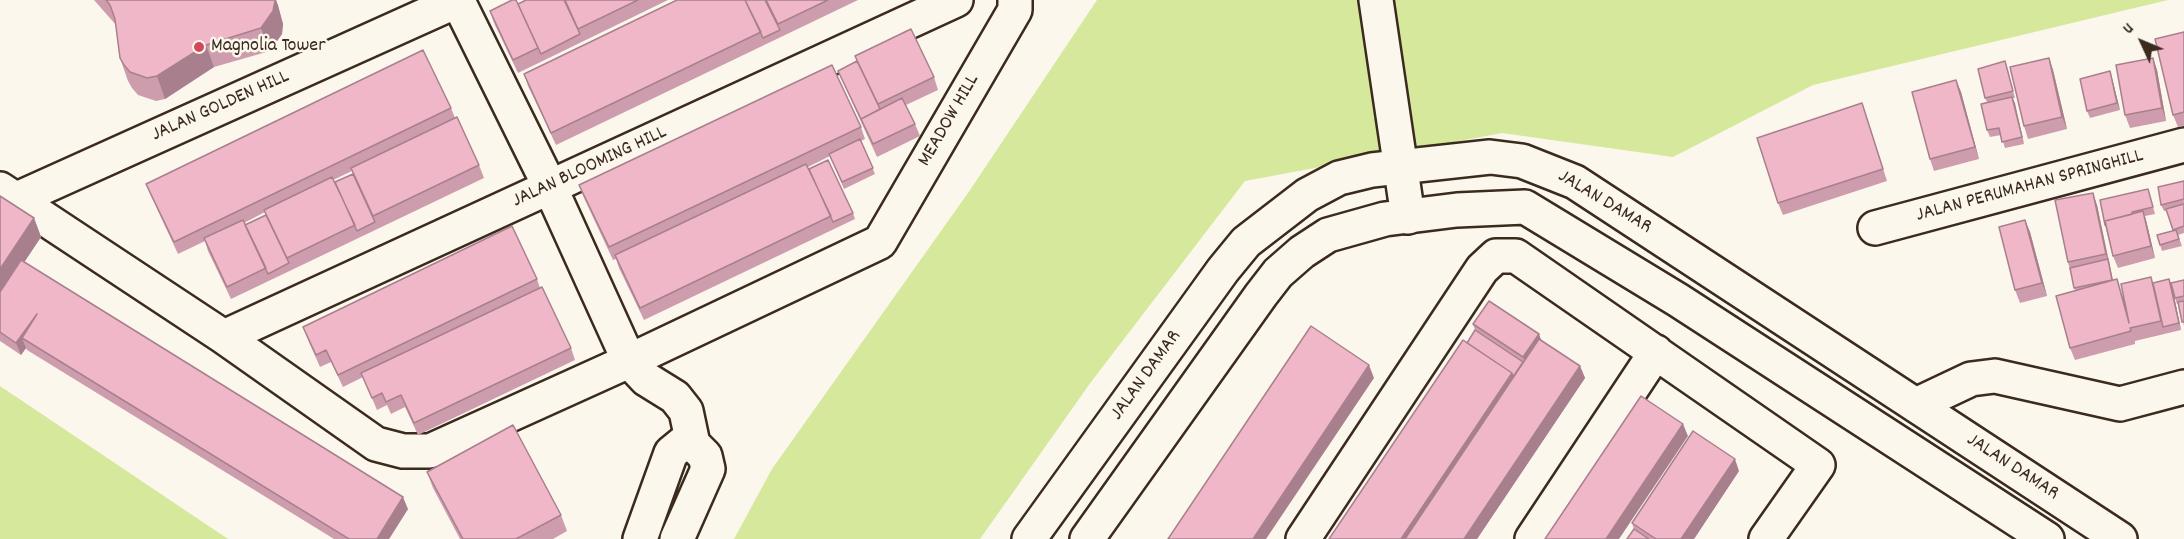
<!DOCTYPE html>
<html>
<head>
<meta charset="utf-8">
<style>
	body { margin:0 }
	#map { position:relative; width:2184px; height:539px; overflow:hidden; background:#fbf7ec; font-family:Dekko,sans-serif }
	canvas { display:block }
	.north { position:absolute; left:2112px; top:12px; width:60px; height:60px; -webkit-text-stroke:4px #fbf7ec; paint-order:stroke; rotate:314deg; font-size:16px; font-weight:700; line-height:24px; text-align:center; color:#3b2a1e }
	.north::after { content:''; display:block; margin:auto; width:21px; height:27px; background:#3b2a1e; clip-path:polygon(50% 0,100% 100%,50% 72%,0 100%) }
</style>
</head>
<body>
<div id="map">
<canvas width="2184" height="539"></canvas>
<div class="north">U</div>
</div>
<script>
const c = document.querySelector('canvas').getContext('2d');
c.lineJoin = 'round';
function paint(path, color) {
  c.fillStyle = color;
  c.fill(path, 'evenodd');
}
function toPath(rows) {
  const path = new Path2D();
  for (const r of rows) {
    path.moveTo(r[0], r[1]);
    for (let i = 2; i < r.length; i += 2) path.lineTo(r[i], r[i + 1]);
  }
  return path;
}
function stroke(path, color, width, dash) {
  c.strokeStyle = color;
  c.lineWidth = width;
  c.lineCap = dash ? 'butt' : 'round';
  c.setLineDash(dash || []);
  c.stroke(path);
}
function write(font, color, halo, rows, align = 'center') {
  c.font = font + ' Dekko,sans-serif';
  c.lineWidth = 5;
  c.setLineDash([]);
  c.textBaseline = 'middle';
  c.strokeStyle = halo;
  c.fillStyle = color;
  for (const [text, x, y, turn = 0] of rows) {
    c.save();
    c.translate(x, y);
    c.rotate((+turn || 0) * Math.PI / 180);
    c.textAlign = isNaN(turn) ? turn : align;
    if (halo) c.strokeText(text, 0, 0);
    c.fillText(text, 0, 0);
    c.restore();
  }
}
paint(toPath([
	[1097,0,2168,0,1813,85,1673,157,1502,133,1245,181,1091,382,980,539,734,539,772,469,968,193],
	[0,386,228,539,0,539]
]), '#d5e89c');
const minor = toPath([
	[1376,0,1408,217],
	[458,1,550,187,629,361,646,379,675,397,686,411,693,444],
	[0,189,224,337,376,444,403,451,430,451,629,361,880,242,1015,10,1015,0],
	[17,199,459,0],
	[1875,228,2184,145],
	[224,337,956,0],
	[1916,405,1971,379,1995,376,2120,404,2184,387],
	[640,539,671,453,682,444,693,444,705,456,708,469,677,539],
	[1303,539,1482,269,1496,256,1516,256,1818,465,1766,539],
	[1532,539,1656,352]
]);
const tertiary = toPath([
	[1029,539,1223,270,1246,242,1307,195,1339,178,1372,170,1490,157,1522,161,1575,182,2120,539],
	[1087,539,1261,295,1278,273,1302,252,1328,235,1385,219,1457,210,1525,207,1678,300,2047,539]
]);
stroke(minor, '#3b2a1e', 38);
stroke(tertiary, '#3b2a1e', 38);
stroke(minor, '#fbf7ec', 33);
stroke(tertiary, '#fbf7ec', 33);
paint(toPath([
	[94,0,276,0,283,24,282,34,270,51,214,67,165,99,156,101,138,95,132,88,128,81,120,58,116,25],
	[526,0,668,0,518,73,494,23,490,11,518,4],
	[677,0,858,0,556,145,528,86,524,74],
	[2184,32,2184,126,2178,127,2173,115],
	[855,56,934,77,938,90,906,105,915,124,920,136,877,157,838,71,857,61],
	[2049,58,2053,70,2067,129,2028,139,2024,126],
	[2153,58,2157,70,2166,121,2130,128,2125,115],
	[2007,68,2015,98,2013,98,2024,144,2005,148,2001,135,1990,137,1987,130,1987,102,1985,98],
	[2110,71,2120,110,2090,118,2087,111],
	[1956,80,1961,92,1979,159,1934,171,1930,159],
	[451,108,455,118,479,165,484,178,231,299,208,251,205,241,178,254,151,196,146,184],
	[352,171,353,174,335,182,333,180],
	[265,212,266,215,245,225,244,223],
	[1866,115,1887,181,1783,215,1778,203],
	[861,127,865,139,861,141,875,174,844,189,830,156,808,167,809,169,853,213,855,219,644,320,619,268,616,259,613,260,584,198,579,185],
	[2184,181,2184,233,2178,235,2182,246,2162,251,2160,245,2173,231,2167,211,2164,211,2161,205],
	[2148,189,2155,214,2145,216,2155,258,2118,268,2113,256,2105,225],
	[0,196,34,218,41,237,24,262,408,509,389,539,334,539,27,350,26,348,21,355,0,341],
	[2097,205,2113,280,2117,279,2126,307,2153,283,2169,279,2172,286,2181,330,2135,341,2135,344,2075,360,2070,348,2075,290,2068,262],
	[2025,220,2030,232,2047,296,2020,303,2015,290],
	[537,279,540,288,571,348,575,360,418,435,405,407,391,414,387,405,377,410,363,377,343,387,331,362,320,367,308,340,303,327],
	[2184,280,2184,326,2179,304,2177,304,2175,298],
	[1473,324,1539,334,1541,340,1580,366,1585,378,1477,539,1467,343,1475,330],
	[1739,471,1694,539,1627,539,1634,529,1632,523],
	[427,472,561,515,567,531,553,539,460,539,433,488]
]), '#ce9dad');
paint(toPath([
	[275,0,276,0,278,5,283,24,282,34,270,51,261,28],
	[206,45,214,67,165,99,157,76],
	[2049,58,2053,70,2067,129,2062,117],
	[2153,58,2157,70,2166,121,2162,108],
	[2110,71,2112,78,2120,110,2117,103],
	[1956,80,1961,92,1979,159,1975,147],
	[2012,97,2015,103,2024,144,2022,137],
	[2093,193,2097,205,2114,287,2106,254],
	[2143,211,2147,224,2155,258,2151,246],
	[34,218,41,237,0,299,0,269],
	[2025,220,2030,232,2047,296,2042,283],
	[2169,279,2172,286,2181,330,2179,323],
	[37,314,22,338,26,348,21,355,16,343],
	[1539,334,1543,346,1413,539,1401,539,1512,373,1525,363,1523,357],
	[1369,365,1374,378,1266,539,1253,539],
	[1580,366,1585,378,1477,539,1464,539],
	[1683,424,1688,436,1619,539,1606,539],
	[1735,459,1739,471,1694,539,1681,539],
	[403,497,408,509,389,539,377,539]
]), '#a8808d');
const building = toPath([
	[106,0,275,0,275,1,273,11,261,28,206,45,157,76,147,78,130,72,124,65,120,58,115,19,110,5,106,0],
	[512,0,516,0,538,48,513,60,490,11,512,0],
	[526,0,564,0,580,34,541,54,518,4,526,0],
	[565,0,638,0,578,29,565,0],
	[677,0,745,0,761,32,551,133,524,74,677,0],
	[745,0,765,0,780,30,763,38,745,0],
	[766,0,828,0,778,24,766,0],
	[911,29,934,77,878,104,855,56,911,29],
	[2184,32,2184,112,2173,115,2155,39,2184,32],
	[423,50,451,108,174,242,146,184,423,50],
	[2049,58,2062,117,2024,126,2010,67,2049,58],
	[2153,58,2162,108,2125,115,2116,65,2153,58],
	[857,61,880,109,861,119,838,71,857,61],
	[2005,61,2013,91,1985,98,1978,69,2005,61],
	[832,65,861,127,609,247,579,185,832,65],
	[2110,71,2117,103,2087,111,2080,79,2110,71],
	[1956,80,1975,147,1930,159,1912,92,1956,80],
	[2012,97,2022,137,2002,142,1999,128,1987,130,1981,104,2012,97],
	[902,98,915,124,873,144,861,119,902,98],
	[1862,103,1883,169,1778,203,1757,138,1862,103],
	[457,117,479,165,373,216,351,168,457,117],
	[860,139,873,168,842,182,829,154,860,139],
	[828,160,853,213,833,222,809,169,828,160],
	[806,164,831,216,640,308,615,255,806,164],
	[353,174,375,222,357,231,335,182,353,174],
	[332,177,355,225,287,258,264,210,332,177],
	[2184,181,2184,199,2161,205,2158,187,2184,181],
	[2148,189,2153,207,2132,212,2133,214,2105,221,2106,225,2105,225,2100,200,2148,189],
	[2093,193,2106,254,2068,262,2055,200,2093,193],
	[0,196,34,218,0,269,0,196],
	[2184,204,2184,226,2173,230,2166,209,2184,204],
	[2143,211,2151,246,2113,256,2105,221,2143,211],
	[266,215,289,263,268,274,245,225,266,215],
	[243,220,266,268,227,287,204,238,243,220],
	[2025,220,2042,283,2015,290,1999,227,2025,220],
	[512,226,537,279,338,375,326,350,316,355,303,327,512,226],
	[2176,230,2179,239,2160,245,2157,235,2176,230],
	[2108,259,2112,280,2074,288,2070,268,2108,259],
	[21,260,403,497,377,539,349,539,22,338,37,314,16,343,0,332,0,292,21,260],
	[2151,277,2161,321,2130,328,2131,331,2070,348,2056,296,2117,279,2129,323,2121,284,2151,277],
	[2169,279,2179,323,2163,327,2153,283,2169,279],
	[2184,280,2184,296,2175,298,2171,283,2184,280],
	[542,287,571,348,414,423,401,395,386,402,382,393,372,398,361,373,542,287],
	[1489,301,1539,334,1523,357,1473,324,1489,301],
	[2184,301,2184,322,2182,322,2178,302,2184,301],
	[1311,326,1369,365,1253,539,1168,539,1311,326],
	[1475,330,1523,362,1513,377,1512,373,1467,343,1475,330],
	[1539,339,1580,366,1464,539,1405,539,1539,339],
	[1463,340,1512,373,1401,539,1329,539,1463,340],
	[1641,396,1683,424,1606,539,1545,539,1641,396],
	[513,425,561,515,516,539,463,539,427,472,513,425],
	[1693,431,1735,459,1681,539,1656,539,1632,523,1693,431],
	[1634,529,1649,539,1627,539,1634,529]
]);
paint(building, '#f0b7c9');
stroke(building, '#a8808d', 1.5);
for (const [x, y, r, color] of [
	[199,47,6,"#d1495b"]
]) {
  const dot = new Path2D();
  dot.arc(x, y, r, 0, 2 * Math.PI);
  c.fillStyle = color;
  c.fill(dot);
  stroke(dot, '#fbf7ec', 2);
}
write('20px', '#3b2a1e', '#fbf7ec', [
	["Magnolia Tower",211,47]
], 'left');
write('20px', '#3b2a1e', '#fbf7ec', [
	["JALAN GOLDEN HILL",221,107,-24],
	["MEADOW HILL",950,121,-60],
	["JALAN BLOOMING HILL",590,168,-25],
	["JALAN PERUMAHAN SPRINGHILL",2030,187,-15],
	["JALAN DAMAR",1604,203,31],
	["JALAN DAMAR",1147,376,-54],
	["JALAN DAMAR",2012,468,33]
]);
</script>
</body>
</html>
